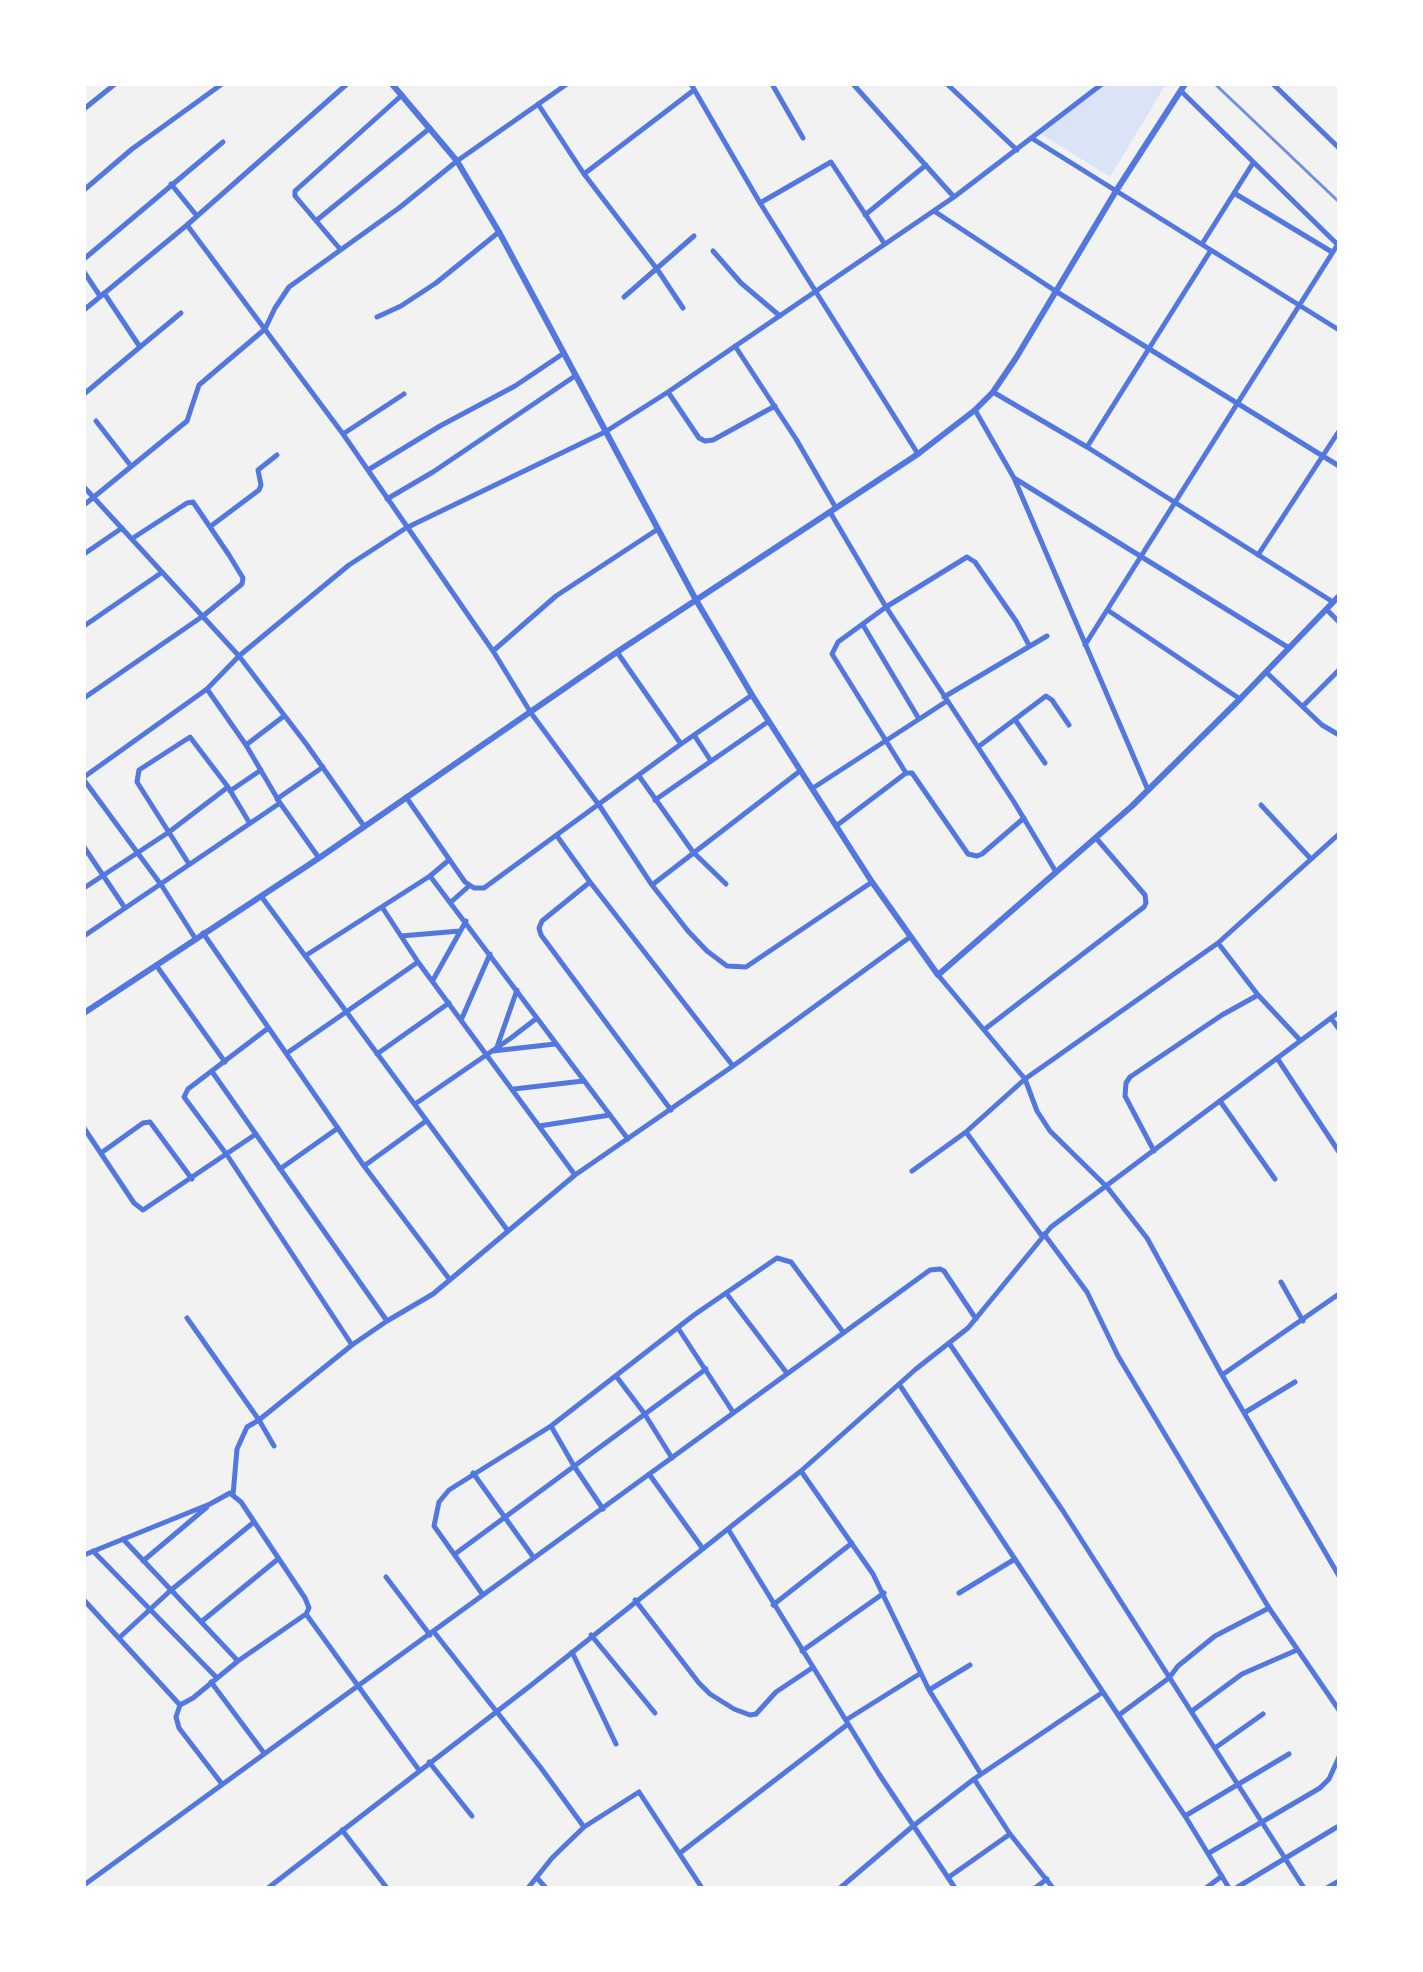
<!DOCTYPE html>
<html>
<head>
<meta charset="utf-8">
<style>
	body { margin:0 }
	#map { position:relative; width:1423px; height:1972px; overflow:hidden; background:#f2f2f2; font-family:"Archivo Narrow",sans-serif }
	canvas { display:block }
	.frame { position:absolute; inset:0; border:86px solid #fff; pointer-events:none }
</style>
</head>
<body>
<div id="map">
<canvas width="1423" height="1972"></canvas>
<div class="frame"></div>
</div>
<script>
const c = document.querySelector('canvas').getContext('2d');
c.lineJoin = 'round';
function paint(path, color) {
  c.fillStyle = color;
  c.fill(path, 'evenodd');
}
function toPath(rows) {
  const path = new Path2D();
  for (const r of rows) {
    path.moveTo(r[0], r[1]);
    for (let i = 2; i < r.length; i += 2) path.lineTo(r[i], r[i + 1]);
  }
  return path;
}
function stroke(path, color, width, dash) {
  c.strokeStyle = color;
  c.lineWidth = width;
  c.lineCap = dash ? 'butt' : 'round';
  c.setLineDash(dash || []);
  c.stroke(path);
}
paint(toPath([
	[1103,84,1166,84,1110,177,1038,132]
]), '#dbe4f7');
stroke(toPath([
	[691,84,760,203,918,454],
	[772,84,803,138],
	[853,84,954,197],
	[947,84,1017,150],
	[1273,84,1339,148],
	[1181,91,1338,245],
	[538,104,584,174,657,269,683,308],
	[84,109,115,84],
	[1033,139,1339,330],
	[584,174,694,90],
	[171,184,197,216],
	[84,190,132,149,222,84],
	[1234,193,1332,252],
	[760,203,831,162,884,243],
	[934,211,1057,292,1339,466],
	[865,215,926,165],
	[317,220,430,128],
	[187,225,343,434,493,651,531,713,599,805,652,885,688,931,707,951,727,966,746,967,872,882],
	[1202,244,1253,163],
	[340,249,295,196,295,191,402,95],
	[713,251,741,283,780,316],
	[84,259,223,142],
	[84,272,100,296],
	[104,293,140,347,181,313],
	[624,297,694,236],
	[84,310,187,225,347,84],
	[377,317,401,306,436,283,499,232],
	[735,346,796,439,836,508],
	[668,392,699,438,705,441,713,440,775,406],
	[993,392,1087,447,1333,602],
	[84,394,140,347],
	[975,410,1014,478,1148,790],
	[96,421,131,466],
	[343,434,404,394],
	[1087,447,1211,250],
	[368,470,440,426,515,386,564,353],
	[1014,478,1289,648],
	[84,487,239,656,307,745,364,826],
	[387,499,433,472,575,376],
	[84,505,187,421,199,385,265,329,275,308,289,287,399,208,457,161,567,84],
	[830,512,886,607,1014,802,1056,872],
	[211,526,259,490,261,485,258,470,277,455],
	[84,554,122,528],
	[1258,555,1339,431],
	[1326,609,1339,622],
	[1109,611,1240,699],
	[863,625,919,719],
	[84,626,161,573],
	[1085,645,1338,244],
	[493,651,556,596,658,529],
	[617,652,681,744],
	[1266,672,1322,725,1339,735],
	[207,689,246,745,280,803,319,858],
	[944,697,1047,636],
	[84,698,203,616,242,584,243,578,229,555,193,502,187,503,133,538],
	[1303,706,1339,670],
	[1016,721,1045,763],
	[694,735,711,761],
	[246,745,284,716],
	[978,747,1046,696,1052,700,1069,725],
	[639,776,693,852,726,884],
	[84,777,207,689,239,656,349,565,406,528,605,432,668,392,954,197,1102,84],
	[84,780,162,886,195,938],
	[813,788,947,701],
	[230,791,261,770],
	[406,797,465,882,474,888,484,888,681,744,752,695],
	[277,799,323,767],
	[655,800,769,721],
	[1261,805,1310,858],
	[1024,818,982,854,977,856,968,854,912,773,906,773,832,654,838,642,886,607,967,557,975,562,1016,621,1029,645],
	[836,826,906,773],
	[557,836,590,882,733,1066],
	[84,847,125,908],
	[189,864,137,782,139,770,190,737,228,787,249,822],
	[430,876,628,1139],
	[590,882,542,921,539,928,541,935,671,1110],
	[652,885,800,771],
	[84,888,169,832,228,787],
	[261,896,508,1231],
	[451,902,469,886],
	[382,907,418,962,575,1175],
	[203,933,364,1166,450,1280],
	[84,936,280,803],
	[401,936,460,931],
	[1218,943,1258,995,1300,1040],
	[305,956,430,876,449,860],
	[156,965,225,1062],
	[938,975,1025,1079,1037,1111,1050,1131,1107,1187,1147,1238,1222,1375,1339,1576],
	[433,980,466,921],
	[462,1018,490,954],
	[1331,1018,1339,1029],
	[267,1029,188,1089,184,1097,227,1155,352,1345],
	[985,1029,1144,907,1146,903,1145,895,1096,838],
	[497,1047,517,990],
	[493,1051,555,1044],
	[287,1053,418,962],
	[377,1054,449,1003],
	[1277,1058,1339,1152],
	[213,1073,387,1321],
	[514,1089,583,1081],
	[1220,1101,1275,1179],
	[415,1104,511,1038,537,1018],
	[539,1126,610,1115],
	[84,1128,134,1203,143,1210,256,1134],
	[966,1132,1042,1236],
	[1154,1151,1125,1096,1126,1083,1130,1077,1222,1015,1258,995],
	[101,1153,143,1123,150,1122,192,1179],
	[364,1166,426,1121],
	[280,1169,338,1128],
	[912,1171,966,1132,1025,1079,1218,943,1339,834],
	[1044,1234,1087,1292,1118,1356,1269,1608,1339,1710],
	[1281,1282,1303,1321],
	[726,1293,786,1372],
	[187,1318,259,1420,274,1446],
	[678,1328,733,1412],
	[949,1343,1063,1511,1304,1888],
	[1222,1375,1339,1294],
	[616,1376,644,1413,672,1458],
	[899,1384,1185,1816,1229,1888],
	[1244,1413,1295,1382],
	[551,1426,574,1466,603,1509],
	[801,1471,873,1574,929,1690,981,1774],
	[473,1473,534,1558],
	[649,1474,703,1549],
	[233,1495,237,1449,247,1427,259,1420,352,1345,387,1321,433,1294,575,1175,733,1066,910,937],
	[728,1529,879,1774,955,1888],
	[123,1539,238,1661],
	[93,1551,216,1677],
	[455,1554,706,1369],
	[84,1555,210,1504,230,1493,241,1502,305,1598,309,1608,306,1614,238,1661,193,1698,180,1705,84,1600],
	[143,1561,207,1507],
	[386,1577,430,1635],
	[959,1593,1015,1559],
	[483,1595,434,1526,439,1502,449,1490,551,1426,694,1315,777,1258,791,1262,843,1332],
	[635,1600,699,1683,710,1694,734,1709,750,1715,756,1714,776,1692,812,1668],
	[773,1605,852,1543],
	[306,1614,419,1770],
	[201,1622,278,1559],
	[434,1632,541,1768,584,1827],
	[591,1635,655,1713],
	[119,1638,170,1591,254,1522],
	[802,1651,884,1593],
	[572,1652,616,1744],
	[211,1682,264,1753],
	[929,1690,970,1665],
	[180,1705,176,1717,179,1728,222,1784],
	[1192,1711,1242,1674,1297,1650],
	[1119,1715,1169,1678,1178,1666,1215,1636,1269,1608],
	[846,1720,921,1673],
	[1215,1748,1263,1714],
	[429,1762,472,1816],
	[974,1779,1010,1834,1053,1888],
	[1185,1816,1289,1754],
	[342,1830,387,1888],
	[680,1853,848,1724],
	[1209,1853,1320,1788,1329,1779,1339,1757],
	[949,1877,1010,1834],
	[537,1878,546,1888],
	[84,1885,930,1270,940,1269,944,1271,976,1319],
	[268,1888,530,1686,801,1471,916,1369,968,1328,1051,1227,1339,1012],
	[528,1888,552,1858,584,1827,639,1792,702,1888],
	[840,1888,913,1826,974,1779,1103,1692],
	[1035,1888,1047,1879],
	[1206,1888,1222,1876],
	[1236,1888,1337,1827],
	[1327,1888,1339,1881]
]), '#5277de', 5);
stroke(toPath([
	[392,84,457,161,499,232,696,600,752,695,872,882,938,975,1132,806,1240,699,1339,596],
	[84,1013,319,858,617,652,918,454,975,410,993,392,1016,358,1116,191,1185,84]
]), '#5277de', 6);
stroke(toPath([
	[1215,84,1339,202]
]), '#7290e2', 3);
</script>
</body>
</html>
